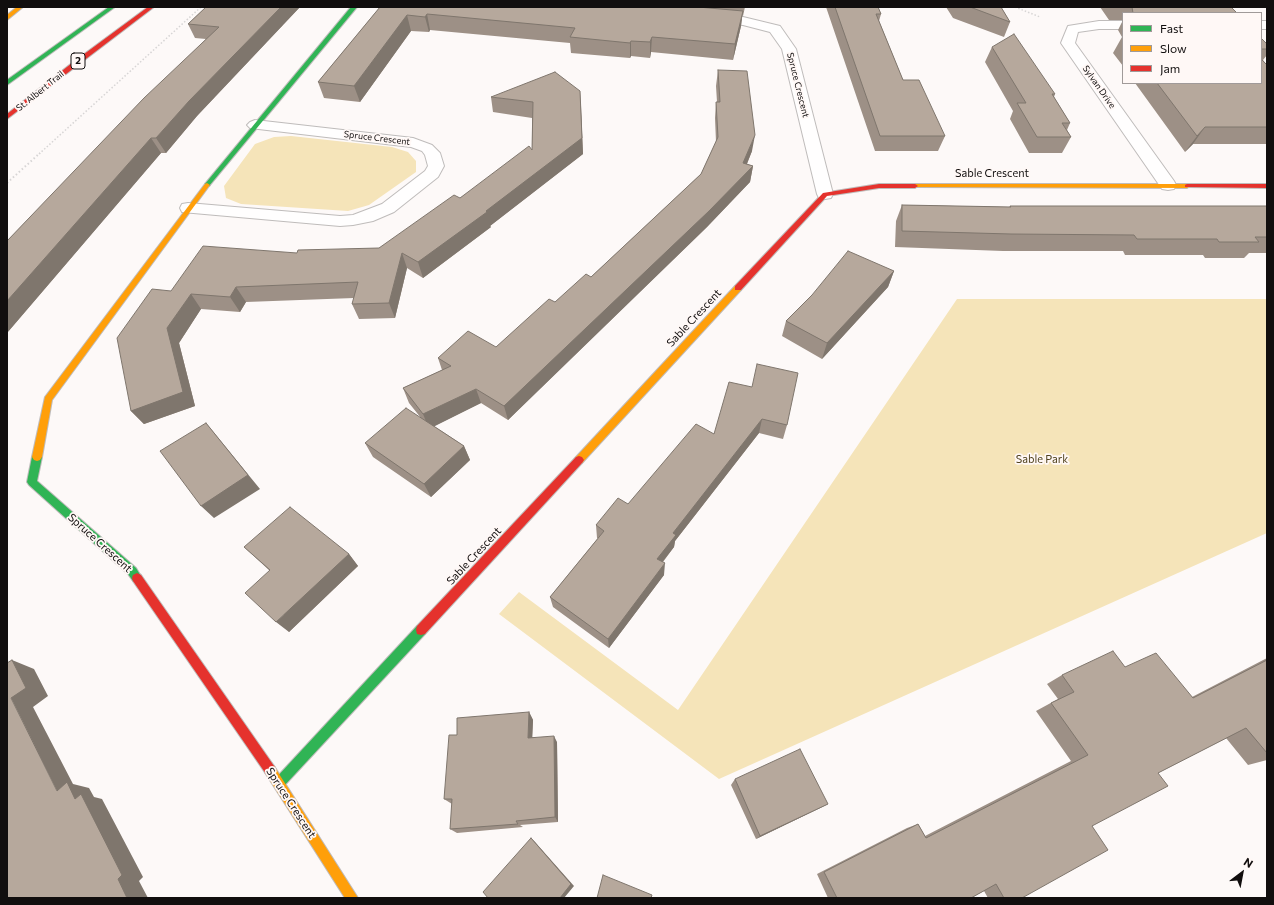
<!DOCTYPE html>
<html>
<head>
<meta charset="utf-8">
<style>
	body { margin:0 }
	#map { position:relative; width:1274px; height:905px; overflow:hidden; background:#fdf9f8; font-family:Commissioner,sans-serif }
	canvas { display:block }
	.frame { position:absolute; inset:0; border:8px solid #110e0e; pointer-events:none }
	.legend { position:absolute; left:1122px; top:12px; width:140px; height:72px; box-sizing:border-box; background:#fff8f6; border:1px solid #a09a99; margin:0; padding:5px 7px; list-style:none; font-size:12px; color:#110e0e }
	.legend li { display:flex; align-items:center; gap:8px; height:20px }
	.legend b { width:20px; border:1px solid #a09a99 }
	.north { position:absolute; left:1222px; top:853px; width:40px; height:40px; -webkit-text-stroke:3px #fff8f6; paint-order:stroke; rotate:32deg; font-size:11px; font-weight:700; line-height:16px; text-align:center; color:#110e0e }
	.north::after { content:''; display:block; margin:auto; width:14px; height:18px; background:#110e0e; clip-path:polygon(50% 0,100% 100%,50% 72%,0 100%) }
</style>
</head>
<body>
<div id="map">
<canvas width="1274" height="905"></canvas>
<div class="frame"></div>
<ul class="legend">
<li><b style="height:5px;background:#30b455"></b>Fast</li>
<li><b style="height:5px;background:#ff9f0a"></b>Slow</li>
<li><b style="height:5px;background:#e5322d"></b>Jam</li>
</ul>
<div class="north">N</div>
</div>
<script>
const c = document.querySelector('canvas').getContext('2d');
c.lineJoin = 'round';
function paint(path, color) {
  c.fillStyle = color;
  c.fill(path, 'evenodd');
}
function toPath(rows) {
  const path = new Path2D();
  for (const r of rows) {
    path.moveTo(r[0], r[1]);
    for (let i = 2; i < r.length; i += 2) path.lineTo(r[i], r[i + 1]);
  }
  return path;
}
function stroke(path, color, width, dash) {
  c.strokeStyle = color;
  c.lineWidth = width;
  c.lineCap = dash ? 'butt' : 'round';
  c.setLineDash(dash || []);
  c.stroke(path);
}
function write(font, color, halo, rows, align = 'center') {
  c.font = font + ' Commissioner,sans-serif';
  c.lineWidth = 3.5;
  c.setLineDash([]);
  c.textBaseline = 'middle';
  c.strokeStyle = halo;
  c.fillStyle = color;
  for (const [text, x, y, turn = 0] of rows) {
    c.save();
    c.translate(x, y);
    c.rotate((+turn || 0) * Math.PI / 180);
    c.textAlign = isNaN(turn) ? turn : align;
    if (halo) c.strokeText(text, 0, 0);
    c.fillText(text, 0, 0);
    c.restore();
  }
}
paint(toPath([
	[291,136,392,147,408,152,416,161,416,172,369,205,348,211,241,204,226,198,224,186,255,144,274,137],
	[957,299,1267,299,1267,533,719,779,499,614,519,592,678,710]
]), '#f5e4b9');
const street = toPath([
	[711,14,743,17,780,26,796,49,833,194,831,198,825,199,819,198,817,194,782,49,770,32,743,25,706,21,705,18,711,14],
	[1099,21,1123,21,1123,29,1099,29,1078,32,1075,43,1174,181,1176,185,1174,189,1168,190,1162,189,1061,43,1068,26,1099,21],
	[1261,21,1267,21,1267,29,1261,29,1261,21],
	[255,120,413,138,432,145,440,153,444,166,438,177,394,212,373,221,353,225,340,226,182,212,180,208,182,204,188,203,340,216,353,215,382,204,425,171,428,166,425,155,422,151,411,147,250,128,247,125,250,122,255,120]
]);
const fast = toPath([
	[109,7,115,7,7,85,7,80,109,7],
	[351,7,357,7,209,186,205,186,205,184,351,7],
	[37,453,40,454,42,457,37,481,136,568,142,578,141,581,137,583,133,581,128,574,29,485,27,482,32,457,34,454,37,453],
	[421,625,425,626,426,630,425,634,283,787,279,789,275,787,273,783,275,779,417,626,421,625]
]);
const slow = toPath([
	[17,7,23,7,7,20,7,15,17,7],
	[207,183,210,185,209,186,52,400,42,457,40,460,37,461,34,460,32,457,45,397,205,184,207,183],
	[915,184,1187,184,1190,186,1187,188,913,187,912,186,915,184],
	[738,285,741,286,741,290,582,463,576,463,574,460,576,457,735,286,738,285],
	[270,764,274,766,358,898,345,898,266,774,264,770,266,766,270,764]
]);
const jam = toPath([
	[148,7,154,7,7,119,7,114,72,63,148,7],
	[879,184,915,184,918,186,915,188,879,188,827,196,741,290,735,290,735,286,823,193,879,184],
	[1187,184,1267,184,1267,188,1185,187,1185,185,1187,184],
	[579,456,582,457,584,460,582,463,425,634,421,635,417,634,416,630,417,626,576,457,579,456],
	[137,573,141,575,274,766,276,770,274,774,270,776,266,774,133,581,132,578,133,575,137,573]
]);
stroke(street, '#bfbcbb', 2);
stroke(fast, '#bfbcbb', 2);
stroke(slow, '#bfbcbb', 2);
stroke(jam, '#bfbcbb', 2);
stroke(toPath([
	[1015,7,1040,17],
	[39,154,201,7]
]), '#d7d5d5', 1.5, [1.5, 2]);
stroke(toPath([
	[7,183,40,153]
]), '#d7d5d5', 2, [1.5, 2.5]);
paint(street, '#fffefe');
paint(fast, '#30b455');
paint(slow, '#ff9f0a');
paint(jam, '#e5322d');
paint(toPath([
	[206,7,300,7,197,116,166,153,161,153,7,333,7,241,206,39,195,38,188,24],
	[380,7,745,7,743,16,742,15,741,26,733,60,651,52,650,58,631,56,630,58,571,53,570,43,430,30,429,32,411,31,360,102,324,98,318,82],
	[826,7,878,7,881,14,879,21,903,80,945,136,938,151,875,151],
	[946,7,1001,7,1010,22,1004,37,953,18],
	[1100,7,1231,7,1237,13,1123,13,1123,20,1109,20],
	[1123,20,1123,66,1113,53,1122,37,1118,30],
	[1261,38,1267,44,1267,55,1263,60,1267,65,1267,144,1193,144,1185,152,1135,83,1261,83],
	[992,47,1055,94,1054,97,1070,123,1067,130,1071,137,1062,153,1029,153,1010,119,1013,111,985,62],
	[718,70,752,151,747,164,753,166,750,182,707,227,508,420,481,403,434,426,464,446,470,460,431,497,373,457,365,443,421,418,409,403,403,388,442,370,438,358,496,347,555,302,591,277,701,174,716,142,715,118,716,102,717,102,716,86],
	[491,97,581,106,583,154,490,226,491,227,423,278,407,268,395,318,359,319,352,304,354,298,246,302,240,312,201,309,179,343,195,406,144,424,131,411,171,291,297,253,379,248,460,198,532,150,532,118,493,112],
	[902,205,1009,207,1010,206,1267,206,1267,253,1249,253,1244,258,1205,258,1203,255,1125,255,1123,251,1003,251,895,247,896,221],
	[894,271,888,287,822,359,782,336,786,321,812,295],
	[752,387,787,425,783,439,759,433,675,541,674,547,663,562,664,575,609,648,553,607,550,597,598,538,597,538,596,525,628,504,714,434],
	[244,547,349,554,358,566,289,632,270,571],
	[1267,658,1267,760,1248,765,1226,738,1158,773,1092,826,1022,898,988,898,984,891,971,898,828,898,817,874,907,828,918,824,925,836,1071,761,1036,711,1058,699,1047,684,1062,675,1125,667,1192,697],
	[529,712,533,720,532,737,557,742,558,822,520,825,523,827,457,833,450,829,452,804,444,799,457,735],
	[735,779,828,804,820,808,756,839,731,785]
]), '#9d9086');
paint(toPath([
	[281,7,300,7,197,116,166,153,156,138,189,101],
	[743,11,741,26,733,60,735,44],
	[427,14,430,30,429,32,425,17],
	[407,15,411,31,360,102,354,86],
	[652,37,651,52,650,58,650,42],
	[631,41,631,56,630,58,630,43],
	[580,91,583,154,490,226,491,227,423,278,418,262,486,211],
	[1205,127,1193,144,1185,152,1197,136],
	[755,135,752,151,741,178,753,166,750,182,707,227,508,420,504,406,743,163],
	[151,138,161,153,7,333,7,301],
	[402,253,407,268,395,318,389,303],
	[894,271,888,287,822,359,827,343],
	[236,287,246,302,240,312,230,297],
	[191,294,201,309,179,343,195,406,144,424,131,411,167,328],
	[476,389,481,403,429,429,423,414],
	[762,419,759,433,675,541,674,547,656,570,657,559,673,533],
	[206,423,260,489,214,518,201,506],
	[464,446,470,460,431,497,424,484],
	[349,554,358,566,289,632,276,622],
	[665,563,664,575,609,648,608,639],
	[12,660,34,669,48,696,33,707,73,784,89,788,94,797,102,799,143,877,139,881,148,898,127,898,57,791,11,698],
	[529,712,533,720,532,745,528,738],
	[554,736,557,742,558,822,555,817],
	[828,804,820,808,756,839,760,836],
	[531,838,535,842,574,886,564,898,560,898]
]), '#7f766d');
const building = toPath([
	[206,7,281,7,189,101,156,138,151,138,7,301,7,241,144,98,219,27,188,24,206,7],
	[380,7,698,7,743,11,735,44,652,37,650,42,631,41,630,43,570,37,575,28,427,14,425,17,407,15,354,86,318,82,380,7],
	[835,7,878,7,881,14,876,14,903,80,919,80,945,136,880,136,835,7],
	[970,7,1001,7,1010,22,970,7],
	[1132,7,1231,7,1237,13,1133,13,1132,7],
	[1014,34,1055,94,1052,94,1070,123,1062,123,1071,137,1037,137,1017,103,1026,103,992,47,1014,34],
	[1261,38,1267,44,1267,49,1261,49,1261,38],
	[1261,59,1267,65,1267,127,1205,127,1197,136,1157,83,1261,83,1261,59],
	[718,70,747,71,755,135,743,163,753,166,709,211,504,406,476,389,423,414,403,388,451,366,438,358,468,331,496,347,549,299,555,302,586,274,591,277,701,174,718,137,716,102,720,102,718,70],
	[555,72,580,91,582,138,486,211,487,212,418,262,402,253,389,303,352,304,358,282,236,287,230,297,191,294,167,328,183,392,131,411,117,338,152,289,171,291,203,246,297,253,298,250,379,248,454,195,460,198,529,146,532,150,533,102,491,97,555,72],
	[902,205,1011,207,1010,206,1267,206,1267,237,1255,237,1259,242,1219,242,1217,239,1137,239,1134,235,1011,234,902,231,902,205],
	[848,251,894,271,827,343,786,321,812,295,848,251],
	[757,364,798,373,787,425,762,419,673,533,676,535,657,559,665,563,608,639,550,597,604,531,596,525,618,498,628,504,696,424,714,434,729,382,752,387,757,364],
	[406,408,464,446,424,484,365,443,406,408],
	[206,423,248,475,201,506,160,451,206,423],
	[290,507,349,554,276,622,245,593,270,570,244,547,290,507],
	[1113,651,1125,667,1156,653,1193,698,1267,660,1267,753,1246,728,1158,773,1168,786,1092,826,1108,850,1022,898,1004,898,996,884,971,898,837,898,824,872,918,824,926,838,1088,755,1051,703,1074,692,1062,675,1113,651],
	[12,660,26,688,11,698,57,791,67,782,75,799,81,794,122,875,118,879,127,898,7,898,7,663,12,660],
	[529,712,528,738,554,736,555,817,516,821,518,824,450,829,452,799,444,799,449,735,457,735,457,718,529,712],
	[800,749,828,804,760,836,735,779,800,749],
	[531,838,571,884,560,898,488,898,483,892,531,838],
	[603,875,652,895,651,898,597,898,603,875]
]);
paint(building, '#b6a89c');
stroke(building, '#7f766d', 1);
write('9px', '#110e0e', '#fff8f6', [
	["Spruce Crescent",798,85,76],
	["Sylvan Drive",1099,87,55],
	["St. Albert Trail",40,91,-39],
	["Spruce Crescent",377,138,7]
]);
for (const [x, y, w] of [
	[78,61,14]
]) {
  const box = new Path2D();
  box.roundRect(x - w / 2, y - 8, w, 16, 3);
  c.fillStyle = '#fff8f6';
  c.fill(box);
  stroke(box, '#110e0e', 1);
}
write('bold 10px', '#110e0e', null, [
	["2",78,61]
]);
write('11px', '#110e0e', '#fff8f6', [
	["Sable Crescent",992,173],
	["Sable Crescent",694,318,-47],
	["Spruce Crescent",100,543,42],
	["Sable Crescent",474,556,-47],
	["Spruce Crescent",291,803,57]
]);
write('11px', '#50421d', '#fff8f6', [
	["Sable Park",1042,459]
]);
</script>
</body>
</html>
